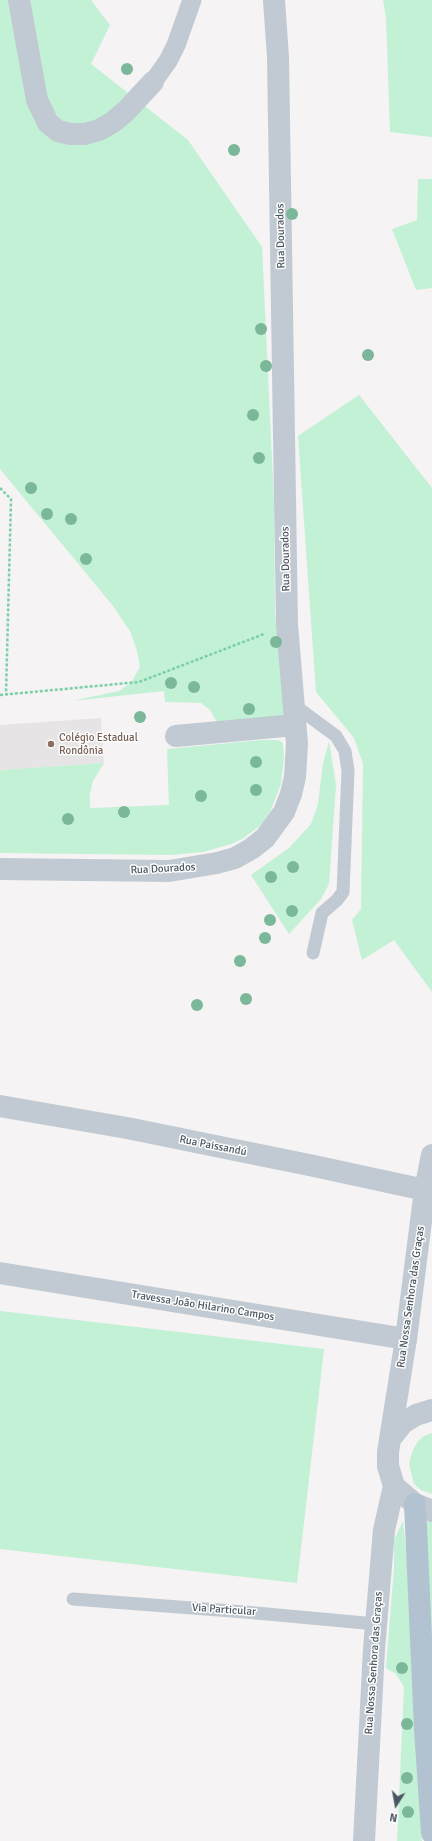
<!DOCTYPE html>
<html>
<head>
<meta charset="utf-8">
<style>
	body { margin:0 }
	#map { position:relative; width:432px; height:1841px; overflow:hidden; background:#f5f3f3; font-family:Signika,sans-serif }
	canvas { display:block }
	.north { position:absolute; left:376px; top:1785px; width:40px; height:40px; -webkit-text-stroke:3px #fff; paint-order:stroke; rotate:191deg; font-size:11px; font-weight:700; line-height:16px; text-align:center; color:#4a5661 }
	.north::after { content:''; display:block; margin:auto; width:14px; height:18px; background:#4a5661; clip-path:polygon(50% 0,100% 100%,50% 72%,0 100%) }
</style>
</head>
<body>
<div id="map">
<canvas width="432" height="1841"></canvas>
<div class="north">N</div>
</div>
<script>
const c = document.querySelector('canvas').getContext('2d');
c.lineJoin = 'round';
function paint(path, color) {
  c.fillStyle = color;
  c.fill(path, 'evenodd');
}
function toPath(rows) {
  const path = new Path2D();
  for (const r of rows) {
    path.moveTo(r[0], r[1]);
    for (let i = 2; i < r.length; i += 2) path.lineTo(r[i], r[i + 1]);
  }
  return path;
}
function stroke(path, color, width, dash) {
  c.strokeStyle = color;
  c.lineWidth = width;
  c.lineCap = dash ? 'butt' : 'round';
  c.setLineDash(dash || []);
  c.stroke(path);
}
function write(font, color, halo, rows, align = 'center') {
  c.font = font + ' Signika,sans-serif';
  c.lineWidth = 3;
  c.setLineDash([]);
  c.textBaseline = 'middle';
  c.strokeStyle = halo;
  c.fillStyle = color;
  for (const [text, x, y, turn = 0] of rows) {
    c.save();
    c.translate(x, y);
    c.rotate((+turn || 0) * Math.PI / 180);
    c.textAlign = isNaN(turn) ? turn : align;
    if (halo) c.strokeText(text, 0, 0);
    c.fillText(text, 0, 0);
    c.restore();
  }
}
paint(toPath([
	[101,718,104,763,0,770,0,725]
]), '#e6e4e5');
paint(toPath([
	[0,0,91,0,110,25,91,64,188,140,262,247,274,502,275,614,286,718,218,724,210,710,201,703,165,702,164,691,72,701,119,691,131,683,140,667,137,651,130,631,113,606,0,469],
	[383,0,432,0,432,137,390,132,386,18],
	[418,179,432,179,432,288,416,290,392,229,417,220],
	[359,395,432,488,432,992,394,940,362,960,352,920,361,909,363,764,354,738,316,692,298,436],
	[262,740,278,740,283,743,284,758,281,784,270,812,261,825,242,839,231,844,203,852,171,855,0,853,0,770,104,763,93,781,90,793,90,808,169,805,167,749],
	[329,741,336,785,329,884,321,899,289,934,251,875,289,848,311,824,318,804,323,763],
	[0,1311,324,1349,297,1583,0,1549],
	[432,1433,432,1494,421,1490,414,1484,409,1464,412,1452,418,1441,424,1436],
	[403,1521,408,1569,415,1735,422,1841,397,1841,404,1687,396,1674,386,1668,394,1568,394,1540],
	[423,1522,432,1522,432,1670]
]), '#c3f1d5');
stroke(toPath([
	[0,488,11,499,6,694],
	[0,695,139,682,264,634]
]), '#7ad0a6', 2.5, [3, 2]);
stroke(toPath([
	[294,705,336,736,345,751,348,771,343,892,337,900,322,913,313,953],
	[73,1599,245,1612,376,1624]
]), '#c1cad2', 13);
stroke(toPath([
	[153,82,168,61,176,45,192,0]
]), '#c1cad2', 19);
stroke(toPath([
	[19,0,37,100,48,123,58,131,70,134,85,134,99,130,113,122,126,111,153,82],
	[176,736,295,725],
	[0,869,169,871,217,863,235,858,251,849,265,838,284,812,291,794,295,777,297,744,287,625,278,57,274,0],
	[0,1106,127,1128,314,1166,425,1190],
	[0,1273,406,1339]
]), '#c1cad2', 22);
stroke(toPath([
	[432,1155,425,1190,406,1339,388,1452,388,1466,394,1486,415,1504,432,1511],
	[391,1438,403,1423,416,1415,432,1410],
	[364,1841,374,1649,384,1530,394,1486]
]), '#c1cad2', 22);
stroke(toPath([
	[415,1504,425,1729,432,1833]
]), '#b3c2d1', 22);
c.fillStyle = '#7bb799';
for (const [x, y] of [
	[127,69],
	[234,150],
	[292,214],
	[261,329],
	[368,355],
	[266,366],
	[253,415],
	[259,458],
	[31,488],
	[47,514],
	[71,519],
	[86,559],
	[276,642],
	[171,683],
	[194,687],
	[249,709],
	[140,717],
	[256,762],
	[256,790],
	[201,796],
	[124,812],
	[68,819],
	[293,867],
	[271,877],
	[292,911],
	[270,920],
	[265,938],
	[240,961],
	[246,999],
	[197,1005],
	[402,1668],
	[407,1724],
	[407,1778],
	[408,1812]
]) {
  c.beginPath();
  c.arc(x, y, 6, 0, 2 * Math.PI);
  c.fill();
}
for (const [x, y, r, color] of [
	[51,744,4,"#8d6e63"]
]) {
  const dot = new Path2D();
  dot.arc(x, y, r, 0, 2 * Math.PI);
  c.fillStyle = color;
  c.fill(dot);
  stroke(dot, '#fff', 1.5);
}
write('11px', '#4a5661', '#fff', [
	["Rua Dourados",281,236,-91],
	["Rua Dourados",286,559,-91],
	["Rua Dourados",163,869,-3],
	["Rua Paissandú",213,1146,11],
	["Rua Nossa Senhora das Graças",411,1297,-82],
	["Travessa João Hilarino Campos",203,1306,9],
	["Via Particular",224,1610,4],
	["Rua Nossa Senhora das Graças",374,1663,-86]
]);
write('11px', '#785e54', '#fff', [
	["Colégio Estadual",59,738],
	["Rondônia",59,751]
], 'left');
</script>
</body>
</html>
